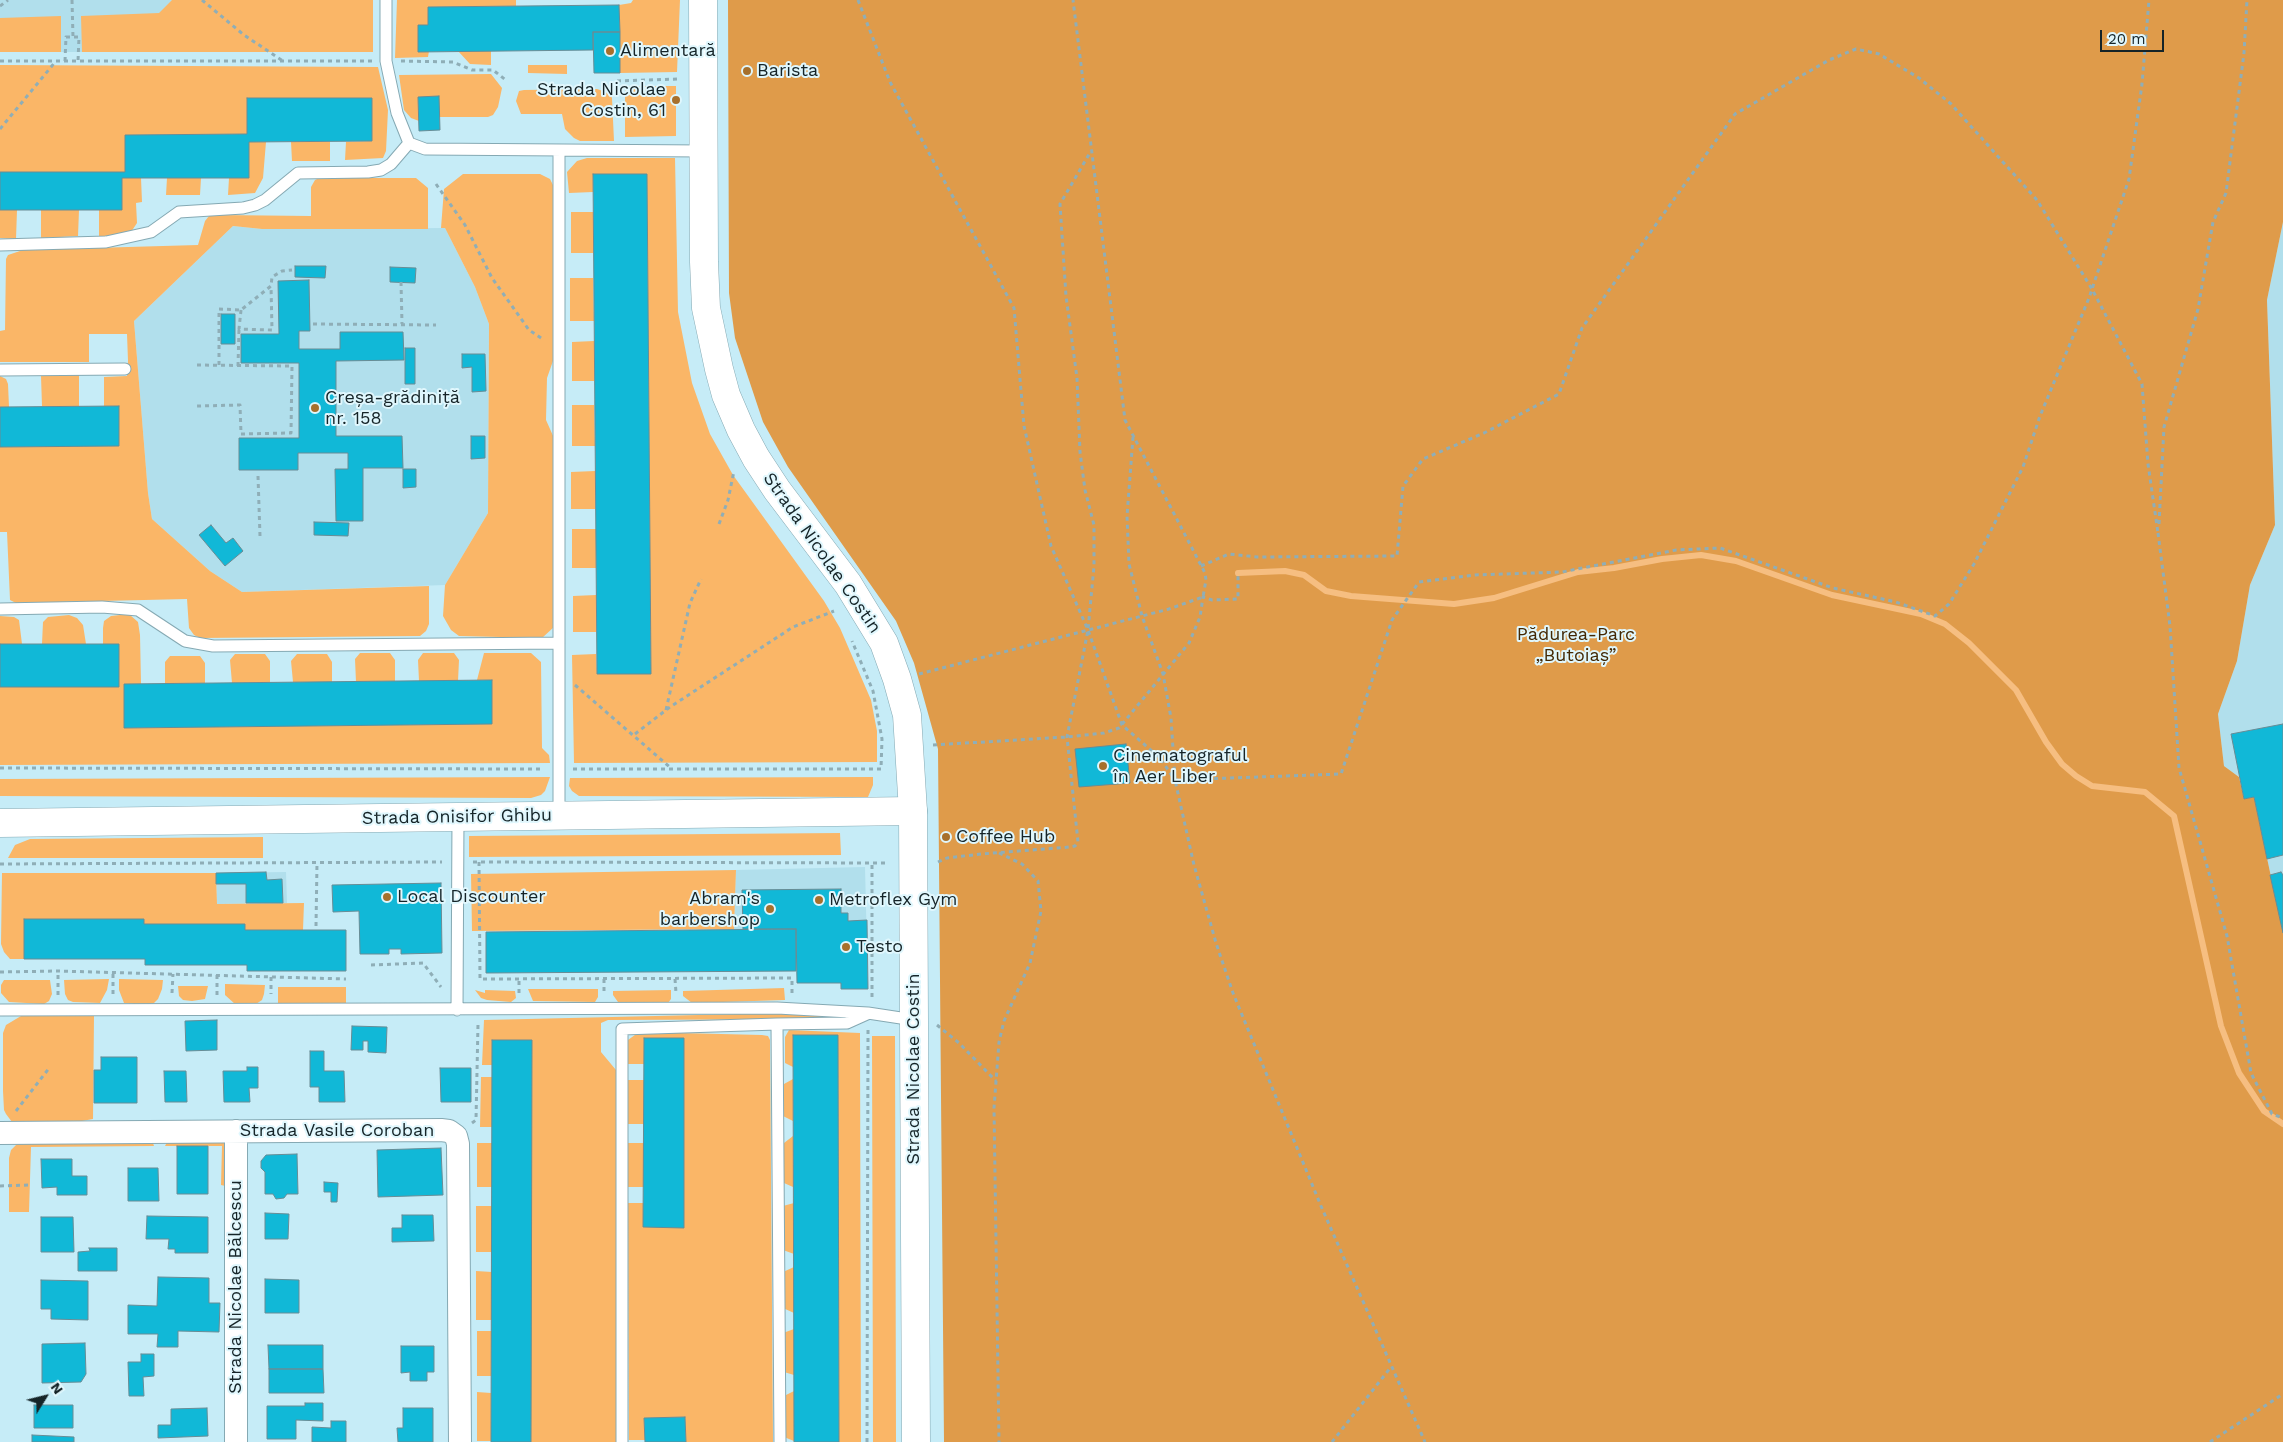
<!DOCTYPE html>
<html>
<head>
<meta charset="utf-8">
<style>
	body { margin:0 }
	#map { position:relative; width:2283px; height:1442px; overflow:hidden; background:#c6ecf7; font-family:"Work Sans",sans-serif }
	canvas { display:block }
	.north { position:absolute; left:20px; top:1372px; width:50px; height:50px; -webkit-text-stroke:4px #e0f7fd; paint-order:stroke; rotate:54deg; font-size:14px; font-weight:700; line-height:20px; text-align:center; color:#152428 }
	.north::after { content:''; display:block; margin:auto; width:18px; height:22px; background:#152428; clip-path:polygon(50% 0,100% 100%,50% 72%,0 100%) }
	.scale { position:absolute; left:2100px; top:30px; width:64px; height:22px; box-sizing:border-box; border:2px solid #152428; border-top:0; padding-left:6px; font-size:15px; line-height:18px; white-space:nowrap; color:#152428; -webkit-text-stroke:4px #e0f7fd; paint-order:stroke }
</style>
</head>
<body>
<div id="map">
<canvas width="2283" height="1442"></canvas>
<div class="north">N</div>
<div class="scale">20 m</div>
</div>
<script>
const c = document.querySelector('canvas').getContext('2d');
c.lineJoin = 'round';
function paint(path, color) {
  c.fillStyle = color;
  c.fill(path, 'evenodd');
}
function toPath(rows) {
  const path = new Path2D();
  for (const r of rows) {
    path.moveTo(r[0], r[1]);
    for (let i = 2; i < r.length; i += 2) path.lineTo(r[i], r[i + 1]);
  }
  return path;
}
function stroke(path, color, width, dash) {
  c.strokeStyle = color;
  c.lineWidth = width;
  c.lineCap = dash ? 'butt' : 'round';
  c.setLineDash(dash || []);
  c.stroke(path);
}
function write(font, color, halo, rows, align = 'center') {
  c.font = font + ' "Work Sans",sans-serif';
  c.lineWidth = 4;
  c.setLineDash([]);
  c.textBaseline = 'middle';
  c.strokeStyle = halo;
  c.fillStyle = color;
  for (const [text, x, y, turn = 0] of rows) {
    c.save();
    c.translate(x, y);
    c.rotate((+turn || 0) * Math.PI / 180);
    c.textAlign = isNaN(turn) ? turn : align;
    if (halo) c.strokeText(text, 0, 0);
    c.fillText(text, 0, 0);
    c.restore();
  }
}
paint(toPath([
	[0,0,372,0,373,52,0,52],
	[2283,222,2283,933,2254,797,2244,799,2239,777,2224,766,2218,714,2237,661,2250,585,2275,525,2267,300],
	[233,226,262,229,445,228,475,287,489,324,488,513,445,585,242,592,210,571,152,519,148,493,134,321],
	[865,867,868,989,841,989,840,983,797,983,796,929,734,929,736,870],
	[286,872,287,903,217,904,216,873]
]), '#b1dfec');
paint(toPath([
	[172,0,373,0,373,52,82,52,81,16,159,13],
	[397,0,516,0,516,6,428,7,428,25,418,26,418,51,429,51,428,57,395,58],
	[633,0,680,0,677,72,620,73,619,5,631,3],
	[61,16,61,52,0,52,0,18],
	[458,51,491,51,491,65,470,64],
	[0,65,378,67,388,110,386,151,383,158,345,160,346,142,372,141,372,98,247,98,247,134,125,135,125,172,0,172],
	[528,65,567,65,567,74,528,73],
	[491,74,502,88,498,107,493,115,488,117,439,117,418,97,419,121,411,118,404,110,399,75],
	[625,86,676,86,676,136,625,137],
	[597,89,609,93,612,98,614,141,580,141,574,138,565,129,562,114,521,114,516,101,519,91,524,90],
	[249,142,266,142,263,178,255,193,228,195,229,178,249,178],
	[291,142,330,142,330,161,292,161],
	[587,158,675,158,678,312,692,383,710,434,733,475,824,601,840,628,871,700,877,731,877,762,574,763,572,655,596,654,597,674,651,674,647,174,593,174,593,192,569,193,567,172,577,161],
	[463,174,540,174,550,179,553,185,553,361,547,378,546,420,554,438,554,627,542,638,459,636,451,630,443,616,445,585,488,513,489,324,475,287,445,228,441,228,444,189],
	[122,178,141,178,142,202,136,203,137,223,131,232,99,237,99,210],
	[167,178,201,178,200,195,166,195],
	[319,178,416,178,428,188,428,229,262,229,233,226,134,321,148,493,152,519,210,571,242,592,429,586,429,624,426,631,420,636,200,638,194,635,189,628,187,599,16,603,10,600,7,532,0,532,0,447,119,446,119,406,104,406,104,377,127,376,128,361,127,334,89,334,89,362,0,362,0,331,5,330,6,259,8,255,23,250,198,245,205,221,209,216,219,215,311,216,311,187,315,180],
	[0,210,17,210,16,239,0,238],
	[41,210,79,210,78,236,41,238],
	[571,212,593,212,593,253,571,253],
	[570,278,593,278,594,321,570,321],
	[594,341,594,381,572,381,572,342],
	[79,375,79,406,42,406,41,376],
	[0,376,6,379,8,384,9,407,0,407],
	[572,405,594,405,595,446,572,446],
	[595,471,595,509,571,509,571,472],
	[572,529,596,529,596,568,572,568],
	[596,595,596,632,573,632,573,596],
	[69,615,77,618,83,625,86,644,42,644,43,622,48,617],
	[120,615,130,615,138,622,140,635,141,684,124,684,124,728,492,724,492,680,477,680,484,653,531,653,541,662,542,748,549,755,550,763,0,765,0,687,119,687,119,644,103,644,103,628,104,621,111,616],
	[0,616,14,617,19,620,22,644,0,644],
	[360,653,390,653,395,660,395,681,356,682,355,659],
	[423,653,454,653,459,660,458,681,419,681,418,660],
	[235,654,265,654,270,661,270,682,232,683,230,660],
	[297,654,327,654,332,662,332,682,293,682,291,661],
	[170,656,200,656,205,663,205,683,165,684,165,662],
	[550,777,545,791,541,795,531,798,0,796,0,779],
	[873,777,873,785,868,797,579,796,572,791,569,786,570,778],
	[840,833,841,855,469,857,469,836],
	[263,837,263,858,8,858,15,845,30,839],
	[736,870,734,929,472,931,471,874],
	[2,873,216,873,217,904,304,903,303,930,245,930,244,924,144,924,144,919,24,919,24,959,10,959,4,952,1,944],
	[109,979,107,990,100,1003,73,1002,68,1000,65,994,64,980],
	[119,979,163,980,162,989,158,999,154,1003,146,1005,124,1003,119,990],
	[4,980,50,980,52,994,49,1001,44,1004,9,1002,1,993,1,985],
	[225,984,265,985,264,994,262,1000,256,1004,235,1004,225,995],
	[178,986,208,986,205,999,192,1001,183,1000,179,996],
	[278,987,346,987,346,1004,278,1004],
	[784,988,785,1000,692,1003,683,996,683,991],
	[528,989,598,989,598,997,595,1002,533,1001],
	[475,990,485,993,485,990,515,991,516,998,511,1002,487,1000,481,998],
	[671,990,671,999,668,1003,618,1002,613,995,613,991],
	[784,1013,846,1015,846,1019,608,1020,601,1023,601,1052,616,1070,618,1442,531,1442,492,1065,482,1065,484,1020],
	[21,1016,94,1016,93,1119,82,1121,12,1122,6,1114,4,1110,3,1091,3,1033,6,1025],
	[789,1030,860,1033,861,1442,839,1442,838,1035,793,1035,793,1067,785,1063,785,1037],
	[639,1032,762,1035,768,1036,770,1040,773,1442,686,1442,685,1417,644,1418,645,1440,629,1440,628,1203,644,1203,644,1227,684,1227,684,1038,644,1038,644,1064,626,1064,628,1040],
	[872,1036,895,1036,896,1442,873,1442],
	[481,1077,492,1077,492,1127,480,1127],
	[793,1079,793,1121,783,1116,784,1084],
	[627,1080,644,1080,644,1124,627,1124],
	[793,1136,793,1187,784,1183,784,1143],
	[152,1140,154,1146,31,1147,29,1212,9,1212,9,1158,11,1150,18,1143],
	[168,1140,227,1141,230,1187,221,1185,222,1146,165,1146],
	[477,1143,492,1143,492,1187,477,1187],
	[628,1143,644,1143,644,1187,628,1187],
	[794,1203,794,1254,783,1250,783,1206],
	[476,1206,492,1206,492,1252,476,1252],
	[794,1267,794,1313,783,1308,783,1272],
	[476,1271,492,1272,492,1320,476,1320],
	[794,1329,794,1375,784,1372,783,1333],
	[477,1331,492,1331,491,1376,477,1376],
	[794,1391,794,1441,784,1437,784,1396],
	[477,1392,491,1393,491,1441,477,1441]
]), '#fab667');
paint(toPath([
	[728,0,2283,0,2283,222,2267,300,2275,525,2250,585,2237,661,2218,714,2224,766,2239,777,2244,799,2254,797,2283,933,2283,1442,944,1442,938,749,914,663,896,621,788,467,763,422,735,338,729,293]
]), '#df9b4a');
stroke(toPath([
	[1238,573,1285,571,1304,575,1326,591,1351,596,1454,604,1494,598,1578,572,1614,568,1662,559,1701,555,1736,561,1832,595,1921,614,1945,624,1969,643,2016,690,2046,742,2062,764,2076,776,2092,786,2145,792,2174,816,2221,1026,2239,1073,2264,1111,2283,1124]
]), '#f6be81', 6);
const building = toPath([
	[619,5,620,32,593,32,593,50,418,52,418,25,428,25,428,7,619,5],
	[593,32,620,32,620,73,594,73,593,32],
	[439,96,440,130,419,131,418,97,439,96],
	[247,98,372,98,372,141,249,142,249,178,122,178,122,210,0,210,0,172,125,172,125,135,247,134,247,98],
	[593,174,647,174,651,674,597,674,593,174],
	[295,266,326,266,325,278,295,277,295,266],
	[390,267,416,268,415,283,390,282,390,267],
	[309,280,310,331,299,331,299,349,340,349,340,332,403,332,404,360,336,361,336,436,402,436,403,468,363,468,363,521,336,521,335,469,348,469,348,453,298,453,298,470,239,470,239,438,299,438,299,363,241,363,241,334,279,334,278,281,309,280],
	[221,314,235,314,235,344,221,344,221,314],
	[405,348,415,348,415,384,405,384,405,348],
	[462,354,485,354,486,391,472,392,472,367,462,368,462,354],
	[119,406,119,446,0,447,0,407,119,406],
	[471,436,485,436,485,458,471,459,471,436],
	[403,469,416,469,416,487,403,488,403,469],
	[314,522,349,523,348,536,314,535,314,522],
	[211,525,226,543,233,538,243,551,225,566,199,535,211,525],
	[0,644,119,644,119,687,0,687,0,644],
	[492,680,492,724,124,728,124,684,492,680],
	[2283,724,2283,855,2267,859,2254,797,2244,799,2231,734,2283,724],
	[1126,744,1130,783,1079,787,1075,749,1126,744],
	[266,872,267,880,282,879,283,903,246,903,246,884,216,884,216,873,266,872],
	[2281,872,2283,875,2283,933,2270,875,2281,872],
	[441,883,442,953,401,954,401,949,389,949,389,954,360,954,359,911,333,912,332,885,441,883],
	[841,889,841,913,848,913,848,921,867,920,868,989,841,989,841,983,797,983,796,929,743,929,742,890,841,889],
	[24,919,144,919,144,924,245,924,245,930,346,930,346,971,247,971,247,965,145,965,145,959,24,959,24,919],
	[796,929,796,971,486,973,486,932,796,929],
	[217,1020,217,1050,186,1051,185,1021,217,1020],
	[352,1026,387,1027,386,1053,368,1052,368,1041,363,1041,363,1050,351,1050,352,1026],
	[793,1035,838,1035,839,1442,794,1442,793,1035],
	[644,1038,684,1038,684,1228,643,1227,644,1038],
	[492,1040,532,1040,531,1442,491,1442,492,1040],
	[310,1051,324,1051,324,1071,344,1071,345,1102,319,1102,319,1087,310,1087,310,1051],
	[101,1057,137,1057,137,1103,94,1103,94,1070,101,1070,101,1057],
	[247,1067,258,1067,258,1088,249,1088,250,1102,224,1102,223,1071,247,1071,247,1067],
	[440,1068,471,1068,471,1102,441,1102,440,1068],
	[164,1071,186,1071,187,1102,165,1102,164,1071],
	[177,1146,208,1146,208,1194,177,1194,177,1146],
	[441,1148,443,1195,378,1197,377,1150,441,1148],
	[297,1154,298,1194,287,1194,284,1198,276,1199,273,1194,265,1194,265,1172,261,1168,261,1161,266,1155,297,1154],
	[41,1159,72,1159,72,1176,87,1176,87,1195,57,1195,57,1187,42,1188,41,1159],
	[128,1168,158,1168,159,1201,128,1201,128,1168],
	[324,1182,338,1183,337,1202,331,1202,331,1192,324,1192,324,1182],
	[265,1213,289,1214,288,1239,265,1239,265,1213],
	[402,1215,433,1215,434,1241,392,1242,392,1228,402,1228,402,1215],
	[147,1216,208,1217,208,1253,175,1253,175,1249,168,1249,169,1239,146,1239,147,1216],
	[41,1217,73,1217,74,1252,41,1252,41,1217],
	[89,1248,117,1248,117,1271,78,1271,78,1252,90,1251,89,1248],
	[158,1277,209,1278,209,1303,220,1303,219,1332,178,1331,178,1347,157,1347,158,1334,128,1334,128,1305,157,1306,158,1277],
	[265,1279,299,1280,299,1313,265,1313,265,1279],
	[41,1280,88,1281,88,1320,51,1319,51,1309,41,1309,41,1280],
	[85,1343,86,1374,81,1382,42,1383,42,1344,85,1343],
	[268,1345,323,1345,323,1369,269,1369,268,1345],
	[401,1346,434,1346,434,1372,427,1372,427,1381,410,1381,410,1372,401,1373,401,1346],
	[141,1354,154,1354,154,1376,143,1377,144,1396,129,1396,128,1362,141,1362,141,1354],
	[269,1369,323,1369,324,1393,269,1393,269,1369],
	[305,1403,323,1403,323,1421,296,1420,296,1439,267,1439,267,1406,305,1406,305,1403],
	[34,1405,73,1405,73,1428,34,1428,34,1405],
	[207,1408,208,1436,158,1438,158,1425,171,1425,171,1409,207,1408],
	[403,1408,433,1408,433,1442,398,1442,397,1428,403,1428,403,1408],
	[685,1417,686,1442,645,1442,644,1418,685,1417],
	[331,1421,346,1421,346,1442,312,1442,312,1427,331,1428,331,1421],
	[32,1435,74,1437,74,1442,32,1442,32,1435]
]);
paint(building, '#11b8d7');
stroke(building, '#688c95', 1);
const service = toPath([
	[386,0,386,61,397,113,409,143,425,149,703,151],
	[559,150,559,815],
	[0,245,106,242,151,232,179,212,243,208,255,205,265,200,298,173,368,172,381,170,391,164,409,143],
	[0,370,125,369],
	[0,609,102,607,138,610,185,641,213,646,559,643],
	[0,1010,777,1008,868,1013,914,1020],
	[457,1010,458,817],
	[622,1442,622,1029,777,1024],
	[780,1442,777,1024,847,1023,867,1014]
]);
const minor = toPath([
	[236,1131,236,1442],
	[0,1133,441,1130,449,1131,456,1136,458,1144,460,1442]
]);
const tertiary = toPath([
	[0,823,913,811]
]);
const secondary = toPath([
	[703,0,704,262,706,308,719,369,726,395,741,430,756,458,777,490,848,584,884,643,897,679,907,715,913,811,916,1442]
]);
stroke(service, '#85a9b3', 13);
stroke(minor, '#85a9b3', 24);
stroke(tertiary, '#85a9b3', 29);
stroke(secondary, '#85a9b3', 29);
stroke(toPath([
	[72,0,73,37],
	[202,0,244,35,283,61],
	[858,0,890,82,1014,308,1024,426,1051,546,1088,630,1122,725,1160,758,1175,780,1341,774,1392,620,1419,582,1475,575,1562,572,1676,550,1720,548,1833,588,1896,602,1935,616,1949,604,1974,564,2023,467,2040,416,2089,298,2129,179,2142,84,2149,0],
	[0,6,8,0],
	[0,61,372,61],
	[65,61,66,37,79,37,78,61],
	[401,61,453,62,472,70,493,70,507,81],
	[617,81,679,79],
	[0,129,56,61],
	[436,184,465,225,492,278,529,330,544,340],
	[401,282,402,324],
	[241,310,239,329,272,330,271,286],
	[313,324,436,325],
	[197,365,292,366,291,433,241,434,240,405,197,406],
	[219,365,219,309,241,310,271,286,272,277,282,271,292,270],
	[238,366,239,329],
	[1133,437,1127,516,1129,564,1142,616,1163,674,1171,718,1175,780,1194,865,1216,943,1233,993,1321,1206,1425,1442],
	[258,476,260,536],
	[719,524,728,500,734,471],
	[2159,524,2164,427,2198,309,2213,222,2226,193,2244,53,2247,0],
	[2158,533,2170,626,2179,768,2227,936,2251,1073,2272,1114,2283,1118],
	[1201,566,1229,554,1257,557,1397,556,1403,486,1423,459,1484,433,1559,394,1582,328,1735,114,1829,60,1856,49,1879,54,1919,78,1951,104,2037,200,2092,289,2142,384,2148,464,2158,533],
	[919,674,1169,609,1203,597,1206,580,1205,573,1125,420,1073,0],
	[575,685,672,769],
	[666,710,690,603,701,579],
	[635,734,670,707,793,627,834,611],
	[933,745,1067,737,1104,733,1119,728,1189,643,1200,617,1203,597,1212,600,1238,599,1238,573],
	[0,768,544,769],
	[573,769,881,769,882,739,873,691,852,641],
	[999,853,1022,864,1038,881,1041,911,1030,963,1004,1021,999,1042,994,1108,999,1442],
	[473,862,887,863],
	[479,862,480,979,792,978,792,993],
	[938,862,947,858,981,854,1070,847,1075,846,1078,842,1067,737,1088,630,1094,566,1094,525,1085,490,1080,452,1077,378,1066,296,1060,204,1091,151],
	[0,864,442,862],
	[316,926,317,863],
	[371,965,423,963,441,987],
	[0,972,58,971,346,979],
	[217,975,217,995],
	[271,977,271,994],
	[604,979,604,993],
	[675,979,676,993],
	[172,993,173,974],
	[519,993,519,979],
	[113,994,113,972],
	[58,995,58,971],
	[872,997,872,863],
	[937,1025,959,1043,996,1081],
	[16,1111,50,1067],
	[472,1123,476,1120,478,1024],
	[0,1186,30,1185],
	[867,1442,868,1030],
	[1332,1442,1391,1367],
	[2210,1442,2283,1394]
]), '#8faeb7', 3, [4, 4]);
stroke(service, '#fff', 11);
stroke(minor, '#fff', 22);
stroke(tertiary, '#fff', 28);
stroke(secondary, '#fff', 28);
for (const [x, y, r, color] of [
	[610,51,5,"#a7702c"],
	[747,71,5,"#a7702c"],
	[676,100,5,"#a7702c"],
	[315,408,5,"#a7702c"],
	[1103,766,5,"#a7702c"],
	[946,837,5,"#a7702c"],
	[387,897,5,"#a7702c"],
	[819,900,5,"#a7702c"],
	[770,909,5,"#a7702c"],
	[846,947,5,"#a7702c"]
]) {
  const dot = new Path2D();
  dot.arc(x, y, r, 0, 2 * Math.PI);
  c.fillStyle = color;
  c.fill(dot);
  stroke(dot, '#e0f7fd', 2);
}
write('18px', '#152428', '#e0f7fd', [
	["Alimentară",620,51],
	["Barista",757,71],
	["Strada Nicolae",666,90,"right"],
	["Costin, 61",666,111,"right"],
	["Creșa-grădiniță",325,398],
	["nr. 158",325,419],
	["Cinematograful",1113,756],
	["în Aer Liber",1113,777],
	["Coffee Hub",956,837],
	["Local Discounter",397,897],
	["Abram's",760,899,"right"],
	["barbershop",760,920,"right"],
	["Metroflex Gym",829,900],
	["Testo",856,947]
], 'left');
write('18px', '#152428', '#e0f7fd', [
	["Strada Nicolae Costin",822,553,55],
	["Strada Onisifor Ghibu",457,817,-1],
	["Strada Nicolae Costin",914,1069,-90],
	["Strada Vasile Coroban",337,1131],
	["Strada Nicolae Bălcescu",236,1287,-90]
]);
write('18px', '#432804', '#e0f7fd', [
	["Pădurea-Parc",1576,635],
	["„Butoiaș”",1576,656]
]);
</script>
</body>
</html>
